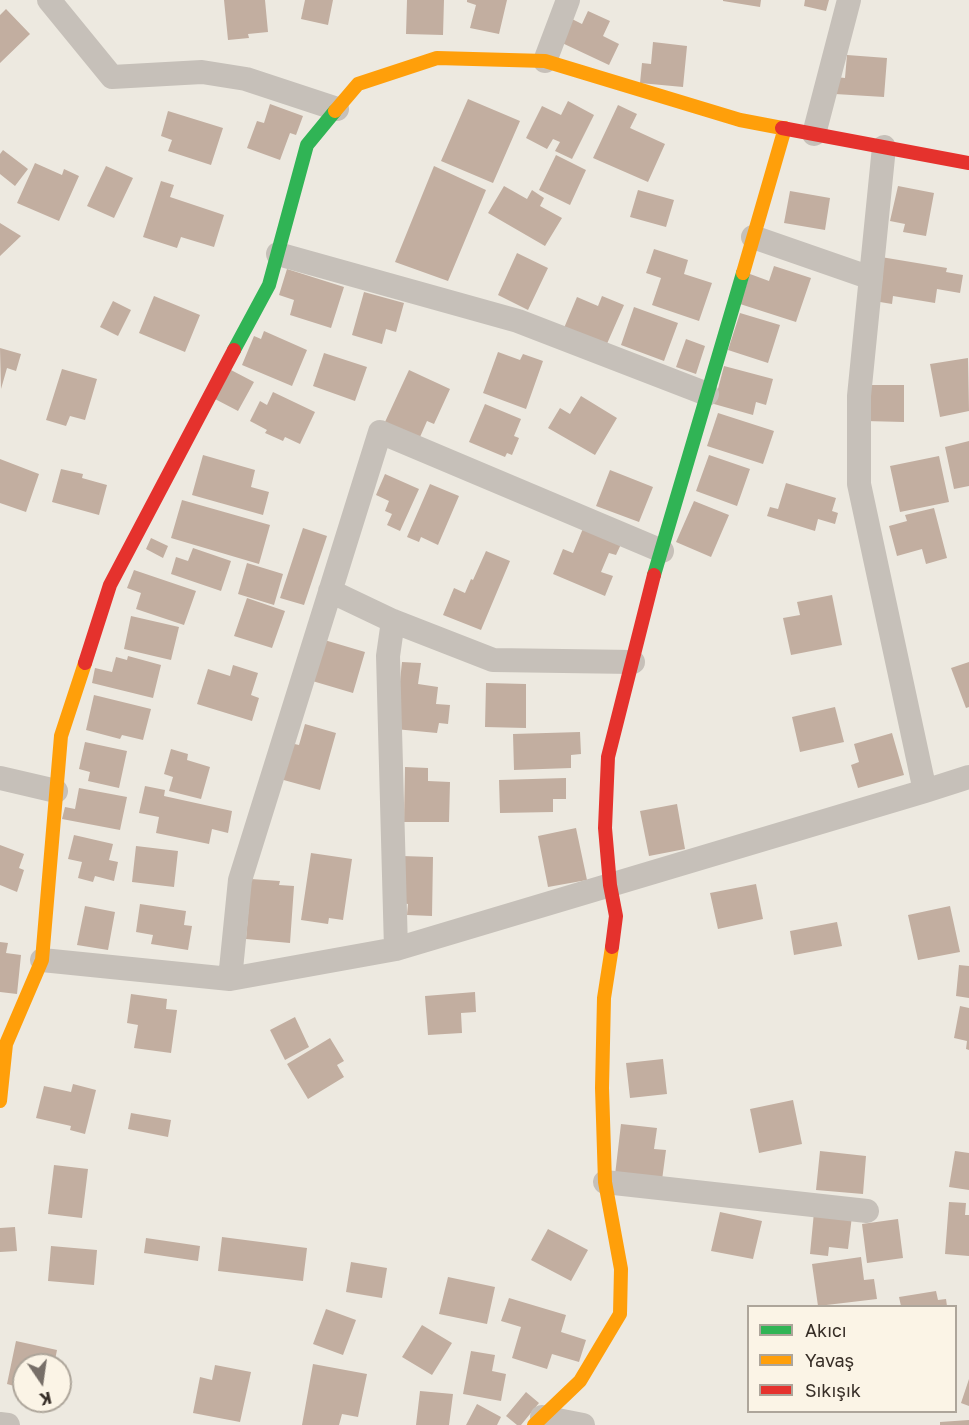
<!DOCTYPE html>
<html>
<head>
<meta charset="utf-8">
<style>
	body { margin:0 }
	#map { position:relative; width:969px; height:1425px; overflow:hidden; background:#ede9e0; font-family:"Golos Text",sans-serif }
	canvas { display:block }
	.legend { position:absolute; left:747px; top:1305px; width:210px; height:108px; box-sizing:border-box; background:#fbf4e6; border:2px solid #ada59a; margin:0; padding:8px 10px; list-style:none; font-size:18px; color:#372e27 }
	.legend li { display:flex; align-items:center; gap:12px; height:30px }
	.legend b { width:30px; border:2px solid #ada59a }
	.north { position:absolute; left:12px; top:1353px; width:60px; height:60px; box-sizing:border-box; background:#fbf4e6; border:2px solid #ada59a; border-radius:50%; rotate:167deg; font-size:16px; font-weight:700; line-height:24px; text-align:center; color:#372e27 }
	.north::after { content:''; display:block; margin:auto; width:21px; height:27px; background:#776f68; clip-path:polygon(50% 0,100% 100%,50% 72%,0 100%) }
</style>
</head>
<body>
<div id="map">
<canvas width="969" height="1425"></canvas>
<ul class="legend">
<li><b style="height:8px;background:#30b455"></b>Akıcı</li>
<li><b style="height:8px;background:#ff9f0a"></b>Yavaş</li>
<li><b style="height:8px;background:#e5322d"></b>Sıkışık</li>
</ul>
<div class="north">K</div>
</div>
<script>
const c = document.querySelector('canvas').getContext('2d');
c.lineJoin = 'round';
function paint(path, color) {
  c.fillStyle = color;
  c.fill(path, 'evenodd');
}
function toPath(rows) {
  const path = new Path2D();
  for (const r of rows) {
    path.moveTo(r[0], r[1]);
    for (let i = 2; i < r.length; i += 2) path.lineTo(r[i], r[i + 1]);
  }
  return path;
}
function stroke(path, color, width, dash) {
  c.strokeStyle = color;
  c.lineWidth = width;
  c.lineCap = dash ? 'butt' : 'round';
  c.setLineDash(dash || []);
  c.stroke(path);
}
paint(toPath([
	[224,0,265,0,268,32,248,34,249,38,228,40],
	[305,0,333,0,328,25,301,19],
	[407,0,444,0,443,35,406,34],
	[467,0,507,0,499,34,470,28,476,5,467,2],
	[723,0,761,0,760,7,723,1],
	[805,0,829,0,826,11,804,6],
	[6,9,30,34,0,63,0,15],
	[588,11,610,21,603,36,619,44,609,65,560,42,572,19,582,24],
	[653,42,687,46,683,87,640,83,642,63,651,64],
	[847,55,887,58,884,97,835,94,836,77,845,78],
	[468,99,520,121,493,183,441,161],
	[568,101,594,115,572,159,555,151,560,142,553,139,547,149,526,138,542,106,561,115],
	[270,104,303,116,296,135,290,133,280,160,247,148,257,121,264,123],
	[618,105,637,114,630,128,665,144,648,182,593,158],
	[168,111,223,128,211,165,168,151,172,140,161,136],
	[3,150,28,169,15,186,0,174,0,154],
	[556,155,586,170,570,205,539,190],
	[35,163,62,175,64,169,79,176,59,221,17,203],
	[106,166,133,178,114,218,87,206],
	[434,166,486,190,448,281,395,262],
	[161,181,174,185,170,197,224,215,214,247,181,237,177,248,143,237],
	[504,186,527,199,532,190,544,198,540,206,562,218,545,246,488,213],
	[898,186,934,193,926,236,903,232,905,224,890,221],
	[638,190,674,200,666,227,630,217],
	[790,191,830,198,825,230,784,223],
	[0,223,21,236,0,256],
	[654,249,688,260,684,274,712,283,699,321,652,305,661,278,646,273],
	[517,253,548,268,528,310,498,295],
	[881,257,947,268,946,272,963,275,960,293,937,289,935,303,893,296,892,304,874,301],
	[774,266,811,278,796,322,740,304,750,274,769,281],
	[287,269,344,287,331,328,290,315,294,300,279,295],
	[364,292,404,303,396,332,386,329,382,344,352,335],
	[154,296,200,315,185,352,139,333],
	[602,296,624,305,606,346,564,328,577,297,598,306],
	[113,301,131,310,118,336,100,327],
	[634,307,678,323,664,361,621,345],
	[740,313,780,325,768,363,728,350],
	[264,331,307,350,292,386,242,365,254,336,261,339],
	[686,339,705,346,696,374,676,367],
	[0,348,21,354,16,371,7,368,1,389],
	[498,352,520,360,523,354,543,361,526,409,483,393],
	[324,353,367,367,355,401,313,386],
	[968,358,969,411,940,417,930,364],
	[724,366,773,379,766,405,756,402,753,415,714,404],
	[62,369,97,379,85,420,70,416,66,426,46,420],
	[231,370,254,382,238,411,215,399],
	[409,370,450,389,434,424,427,421,420,437,385,422],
	[865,385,904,385,904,422,865,421],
	[273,392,315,412,300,444,285,437,283,441,265,433,267,430,250,421,260,401,267,405],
	[581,396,617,418,595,455,548,428,560,408,570,414],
	[485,404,521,419,514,436,519,438,512,455,507,453,505,457,469,442],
	[718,413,774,431,763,464,707,446],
	[969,441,969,486,954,489,945,447],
	[203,455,255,470,251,487,269,492,263,515,192,495],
	[709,455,750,469,737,506,696,491],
	[939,456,949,502,900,512,890,466],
	[0,459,39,474,26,512,0,503],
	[61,469,83,474,82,478,107,485,99,515,52,502],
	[610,470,653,487,639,522,596,506],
	[385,474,419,489,400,531,387,525,392,514,385,511,389,501,376,495],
	[786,483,836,498,832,511,838,513,835,524,818,519,815,531,767,516,770,507,778,509],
	[430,484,459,496,438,545,421,537,419,542,407,537],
	[182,500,270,525,259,564,171,538],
	[694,501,729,515,711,557,676,542],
	[934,508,947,558,926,564,922,549,897,556,889,526,907,521,905,515],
	[584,526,622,542,616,555,609,553,601,572,613,576,605,596,553,574,563,549,573,553],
	[303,528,327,536,304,605,280,598],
	[151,538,168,546,163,558,146,549],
	[193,548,231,561,221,591,171,574,176,557,188,561],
	[486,551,510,561,481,630,443,615,454,588,465,593,471,579,473,580],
	[247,563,283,574,274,605,238,594],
	[134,570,196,591,184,625,136,609,141,593,127,588],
	[832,595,842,645,791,655,783,618,800,615,797,602],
	[247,598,285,611,272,648,234,636],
	[131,616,179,627,171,660,124,649],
	[321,639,365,652,353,693,309,680],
	[128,656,161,665,153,698,92,683,95,668,112,672,116,657,127,660],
	[402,662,421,663,418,684,438,687,436,704,450,705,448,724,439,723,437,733,395,729],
	[969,662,969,707,966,708,951,668],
	[233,665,258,673,251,695,259,698,252,721,197,704,208,669,230,676],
	[486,683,526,684,526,728,485,727],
	[94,695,151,709,143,740,122,735,120,739,86,730],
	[835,707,844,742,800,752,792,717],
	[305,724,336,733,320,790,280,779,290,743,299,745],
	[580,732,581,754,571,755,571,768,514,770,513,734],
	[892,733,904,775,858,788,851,765,859,762,854,744],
	[85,742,127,751,119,788,88,781,90,772,79,769],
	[171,749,188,754,187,760,210,767,201,799,169,791,173,777,164,774],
	[405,767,428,768,428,781,450,782,449,822,404,822],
	[566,778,566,799,553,799,553,812,500,813,499,780],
	[145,786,165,790,164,796,232,811,228,833,212,829,209,844,156,833,159,817,139,813],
	[79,788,127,797,120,830,62,819,65,807,75,809],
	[677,804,685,849,649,856,640,811],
	[576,828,587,880,548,887,538,836],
	[74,835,113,844,109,860,118,862,114,881,95,876,93,882,78,878,82,862,68,859],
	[0,845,24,854,19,868,24,870,17,892,0,885],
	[136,846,178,851,174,887,132,882],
	[311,853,352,859,343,920,329,918,328,924,301,920],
	[402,856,433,857,432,916,407,915,408,904,401,903],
	[251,879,280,881,279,885,294,886,290,943,246,939],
	[756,884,763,919,718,929,710,893],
	[140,904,186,911,184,925,192,926,188,950,151,944,153,935,136,932],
	[85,906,115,912,108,950,77,945],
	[950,906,960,952,918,960,908,915],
	[837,922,842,946,794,955,790,931],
	[0,942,8,943,6,953,21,955,17,994,0,992],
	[959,965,969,966,969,998,956,996],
	[475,992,476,1012,461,1013,462,1033,428,1035,425,996],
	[131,994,167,999,166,1009,177,1010,171,1053,134,1048,138,1025,127,1023],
	[960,1006,969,1008,969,1050,966,1049,967,1041,954,1038],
	[295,1017,309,1047,285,1060,270,1030],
	[330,1038,344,1061,337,1065,344,1077,308,1099,287,1064],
	[663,1059,667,1094,630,1098,626,1063],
	[73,1084,96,1090,85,1134,70,1130,71,1126,36,1118,44,1086,71,1092],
	[793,1100,802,1144,759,1153,750,1109],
	[131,1113,171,1120,168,1137,128,1129],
	[621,1124,657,1128,654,1149,666,1150,662,1180,615,1175],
	[820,1151,866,1156,863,1194,816,1190],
	[955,1151,969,1153,969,1190,949,1187],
	[54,1165,88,1169,82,1218,48,1214],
	[949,1202,966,1203,965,1215,969,1215,969,1256,945,1254],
	[720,1212,762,1221,753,1259,711,1251],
	[814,1212,852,1216,848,1249,829,1247,828,1256,810,1254],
	[898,1219,903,1258,867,1263,862,1224],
	[15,1227,17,1251,0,1252,0,1228],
	[548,1229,588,1250,571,1281,531,1260],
	[222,1237,307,1248,303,1281,218,1271],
	[146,1238,200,1246,198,1261,144,1253],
	[51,1246,97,1250,94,1285,48,1281],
	[861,1257,864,1280,874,1279,877,1299,818,1306,812,1264],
	[351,1262,387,1268,382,1298,346,1292],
	[448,1277,495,1287,487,1324,439,1314],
	[936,1291,938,1300,946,1299,947,1306,901,1306,899,1297],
	[509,1298,566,1315,561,1332,586,1340,579,1362,552,1354,547,1369,512,1358,521,1327,501,1321],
	[326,1309,356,1320,343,1355,313,1344],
	[422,1325,452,1343,432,1375,402,1357],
	[16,1341,57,1350,54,1365,24,1365,24,1393,17,1392,18,1387,7,1384],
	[471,1351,495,1355,492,1371,506,1374,501,1401,463,1394],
	[313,1364,367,1374,358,1417,342,1414,339,1425,302,1425],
	[215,1365,251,1372,240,1422,193,1413,200,1377,212,1380],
	[969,1379,969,1406,961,1403],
	[420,1391,453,1394,449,1425,416,1425],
	[526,1392,539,1403,521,1425,517,1425,506,1416],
	[477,1404,501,1417,497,1425,466,1425],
	[969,1420,969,1425,940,1425,940,1422]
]), '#c2aea0');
stroke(toPath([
	[49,0,112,77,202,72,246,79,337,109],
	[545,61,568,0],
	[814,134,849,0],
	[884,147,859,396,859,484,925,791],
	[753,237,871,278],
	[278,254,518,321,707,394],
	[330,591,393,621,493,660,633,662],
	[393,621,388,656,396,949],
	[0,778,56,791],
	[42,960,230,979,396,949,925,791,969,777],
	[230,979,240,880,380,432,662,551],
	[605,1182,867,1211],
	[542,1417,583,1425],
	[0,1424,8,1425]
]), '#c6c0b9', 24);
stroke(toPath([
	[234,350,269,285,307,145,335,111],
	[654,575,743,273]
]), '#30b455', 14);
stroke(toPath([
	[335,111,358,84,437,58,545,61,740,120,782,128],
	[743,273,785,128],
	[0,1101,6,1044,42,960,61,736,85,663],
	[534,1425,580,1381,620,1314,621,1269,605,1182,602,1088,604,998,612,947]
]), '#ff9f0a', 14);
stroke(toPath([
	[782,128,969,163],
	[85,663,110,585,234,350],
	[612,947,616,916,610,885,605,828,608,757,654,575]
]), '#e5322d', 14);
</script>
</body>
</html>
